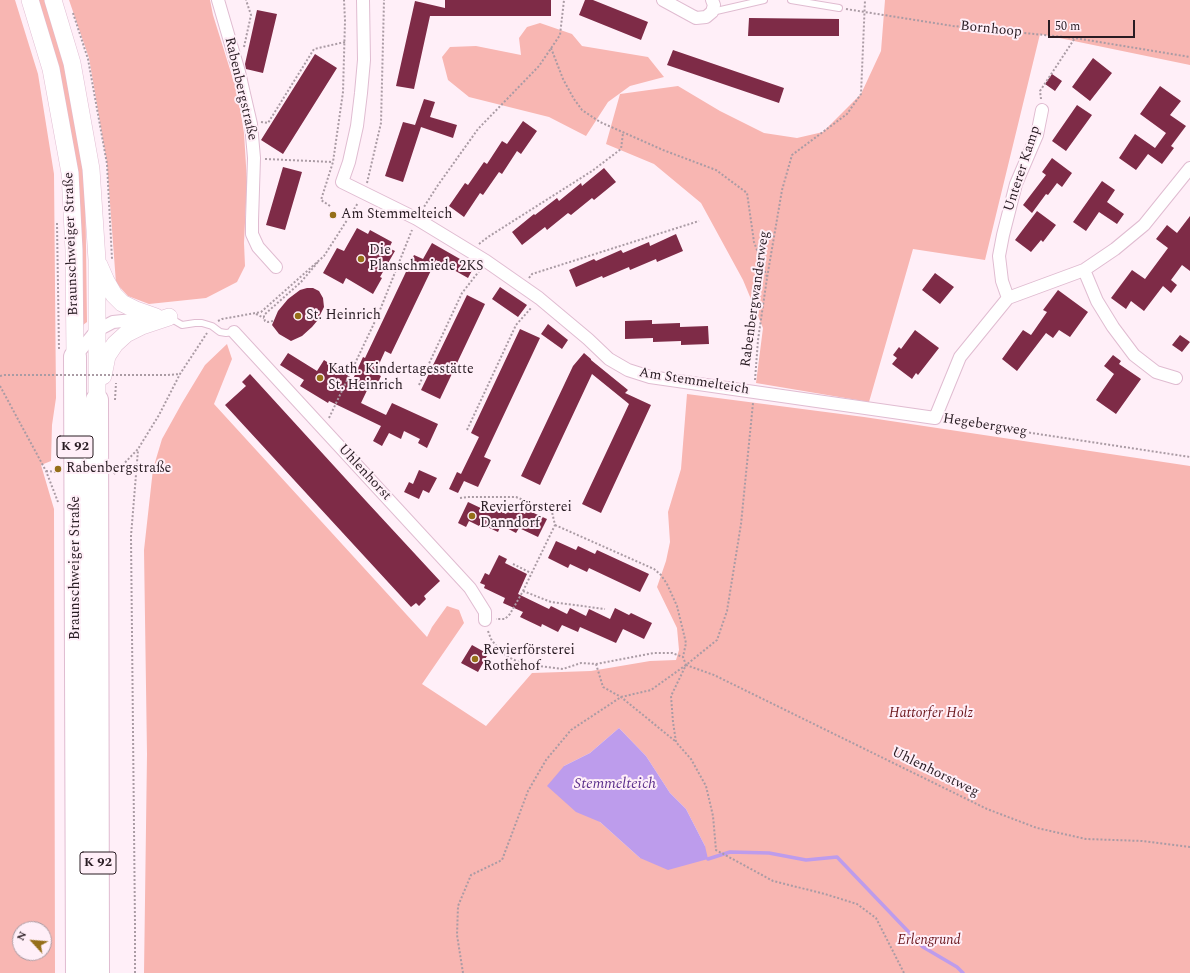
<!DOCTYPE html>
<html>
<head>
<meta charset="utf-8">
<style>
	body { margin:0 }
	#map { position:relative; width:1190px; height:973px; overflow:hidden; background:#ffeff8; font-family:Spectral,serif }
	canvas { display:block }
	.north { position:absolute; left:12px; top:921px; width:40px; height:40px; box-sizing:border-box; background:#ffeff8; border:1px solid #a99ba3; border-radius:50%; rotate:296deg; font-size:11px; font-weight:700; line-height:16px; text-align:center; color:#291c23 }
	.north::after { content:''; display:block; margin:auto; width:14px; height:18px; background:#956f19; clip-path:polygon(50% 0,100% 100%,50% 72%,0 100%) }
	.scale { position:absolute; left:1048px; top:20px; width:87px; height:18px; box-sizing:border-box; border:2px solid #291c23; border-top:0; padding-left:5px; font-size:12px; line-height:14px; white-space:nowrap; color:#291c23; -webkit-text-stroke:3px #ffeff8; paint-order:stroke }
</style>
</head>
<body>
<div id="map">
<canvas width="1190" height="973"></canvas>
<div class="north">N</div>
<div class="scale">50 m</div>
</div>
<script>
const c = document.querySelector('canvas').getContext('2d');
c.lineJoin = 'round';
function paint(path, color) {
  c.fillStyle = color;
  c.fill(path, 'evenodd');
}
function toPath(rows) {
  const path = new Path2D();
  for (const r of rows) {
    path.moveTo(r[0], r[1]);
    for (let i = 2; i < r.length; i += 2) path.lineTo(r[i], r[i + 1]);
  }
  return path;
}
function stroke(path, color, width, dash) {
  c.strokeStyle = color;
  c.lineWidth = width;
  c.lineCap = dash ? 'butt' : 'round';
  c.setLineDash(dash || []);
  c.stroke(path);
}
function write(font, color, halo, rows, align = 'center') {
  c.font = font + ' Spectral,serif';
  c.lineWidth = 4;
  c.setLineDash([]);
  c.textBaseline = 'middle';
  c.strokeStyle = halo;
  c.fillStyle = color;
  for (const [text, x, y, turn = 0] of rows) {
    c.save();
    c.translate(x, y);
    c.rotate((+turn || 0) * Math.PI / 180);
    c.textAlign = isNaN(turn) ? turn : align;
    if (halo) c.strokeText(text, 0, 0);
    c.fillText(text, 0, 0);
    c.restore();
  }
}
paint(toPath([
	[0,0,15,0,38,74,54,174,56,398,52,425,51,461,41,465,54,509,55,973,0,973],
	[20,929,44,929,44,953,20,953],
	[37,0,45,0,66,68,85,172,87,322,79,328,79,264],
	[69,0,210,0,213,15,238,95,244,133,247,182,244,243,245,266,237,282,206,298,149,304,128,296,116,283,107,163,89,58],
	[885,0,1190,0,1190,65,1040,34,985,260,913,249,869,402,756,383,763,328,743,280,701,203,654,164,606,144,620,94,678,86,720,111,764,133,797,138,823,132,861,94,881,51],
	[540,23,572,34,582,46,648,57,664,77,630,86,608,102,586,136,549,117,469,97,448,80,442,57,450,47,476,46,521,55,519,38,527,27],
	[227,344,232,359,214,404,427,637,432,627,447,606,459,610,464,623,422,684,486,726,532,673,591,671,650,661,676,660,679,650,677,628,657,587,666,561,670,542,668,512,681,469,687,394,864,417,1190,466,1190,973,144,973,147,754,144,550,153,469,162,439,182,403,205,365],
	[619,728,646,756,670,793,686,809,705,846,640,858,600,822,564,766,590,753]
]), '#f8b6b2');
paint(toPath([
	[619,728,646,756,670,793,686,809,705,846,708,859,668,870,640,858,600,822,576,812,547,786,564,766,590,753]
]), '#bd9cec');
stroke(toPath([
	[708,859,730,852,769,853,806,860,837,857,923,947,957,967,963,973]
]), '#bd9cec', 3.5);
paint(toPath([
	[445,0,551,0,551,16,430,16,414,89,396,86,415,1,445,8],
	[585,0,593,0,648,22,641,40,579,15],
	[257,10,277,14,263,73,246,69,245,64],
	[749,18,839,19,839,36,748,36],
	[673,50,784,88,779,103,667,65],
	[315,54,337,68,283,154,261,140],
	[1093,58,1112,73,1090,101,1072,87],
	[1052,74,1062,81,1055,91,1045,84],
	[1160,86,1181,101,1170,115,1186,126,1171,146,1174,148,1162,164,1148,154,1136,170,1119,158,1135,134,1155,148,1166,133,1140,114],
	[424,99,435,102,430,117,457,125,453,138,421,127,403,182,385,176,403,122,415,125],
	[1077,105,1092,115,1066,151,1052,141],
	[523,121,537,131,521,154,517,151,502,174,499,172,483,195,480,193,464,217,449,206,465,183,468,185,484,162,487,164,502,141,507,144],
	[1052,158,1072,173,1062,187,1057,183,1048,195,1046,194,1032,213,1023,205,1046,175,1042,172],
	[283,167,302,172,285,230,266,225],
	[604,168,616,182,594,200,592,198,571,215,568,213,547,230,545,227,522,245,512,232,534,214,535,215,557,198,559,201,581,183,582,186],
	[1102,181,1115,190,1107,202,1124,214,1117,224,1099,212,1086,231,1073,222],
	[1037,211,1056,225,1043,242,1041,240,1031,252,1015,240],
	[1190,216,1190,271,1182,265,1171,280,1177,285,1171,293,1163,286,1144,311,1131,301,1126,309,1111,298,1132,270,1145,279,1168,248,1156,239,1167,225,1177,233],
	[357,228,368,234,370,230,392,242,389,248,395,251,380,277,382,278,373,294,346,278,343,284,323,273,337,248,344,251],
	[676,234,683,251,657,262,656,259,630,270,629,267,603,278,602,276,576,287,569,270,594,259,596,261,621,250,623,253,649,242,650,246],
	[432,243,474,267,468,278,436,260,391,354,385,351,375,373,381,376,377,385,371,382,361,403,386,415,392,403,438,424,427,448,418,443,420,439,404,431,401,439,389,433,382,446,373,441,381,426,329,401,328,403,300,386,304,380,280,365,288,353,317,371,324,360,353,379,363,357,365,358,414,255,423,259],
	[935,273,954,287,940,304,922,290],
	[500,287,527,305,518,317,492,299],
	[307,288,313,288,319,291,323,298,324,307,317,321,312,327,302,336,291,341,279,334,272,325,278,311,288,299,300,290],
	[1058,290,1088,312,1070,337,1059,330,1053,338,1046,333,1017,371,1002,359,1023,330,1031,335,1047,312,1043,310],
	[467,295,485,304,440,399,421,390],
	[652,320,652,324,680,323,680,327,708,326,709,344,681,345,681,341,653,342,653,338,625,339,625,321],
	[548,324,568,340,562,349,541,334],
	[520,329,540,338,484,457,491,460,478,487,464,481,458,493,449,489,457,472,461,474,479,437,471,433],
	[915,330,939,348,918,375,916,373,912,379,892,364,897,358,893,355,899,347,901,349],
	[1180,335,1190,342,1182,352,1172,345],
	[584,353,591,359,591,360,628,390,625,393,651,405,601,513,582,504,629,404,592,374,540,485,521,476,573,366],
	[1113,355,1121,361,1119,364,1141,379,1116,414,1096,400,1114,374,1104,366],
	[250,374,366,501,440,581,424,596,426,599,419,606,416,603,411,607,225,405,246,386,242,382],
	[419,470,437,478,429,493,423,490,419,499,404,492,409,482,413,484],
	[468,502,487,511,489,506,506,514,510,507,525,514,527,510,547,519,538,537,519,528,516,533,501,525,498,532,481,524,479,526,469,521,466,527,458,523],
	[556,541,576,550,578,546,595,554,597,550,649,574,640,592,589,568,587,572,570,564,568,568,548,558],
	[499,555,507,559,505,563,527,574,518,594,549,609,551,606,567,614,570,608,586,616,589,609,610,619,615,608,629,615,631,613,652,623,644,639,623,629,616,643,580,627,578,632,562,625,558,632,542,624,541,627,520,617,523,612,503,603,505,598,484,588,485,585,480,583,485,573,489,575],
	[472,645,488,654,478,672,461,663]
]), '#7e2b47');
const lane = toPath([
	[791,0,839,8],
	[712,12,764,0],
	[170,318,182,325,195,323,202,323,212,326,220,332,226,333,234,332]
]);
const street = toPath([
	[218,0,239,72,251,124,254,158,252,220,252,234,258,247,276,267],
	[363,0,364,60,361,93,357,126,349,162,342,182,417,219,486,261,539,298,588,339,609,359,628,370,650,377,935,418,960,357,1008,298,1084,270,1115,249,1144,225,1190,168],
	[663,0,696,18,706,17,712,12,714,5,712,0],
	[1084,270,1097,301,1113,327,1134,355,1156,372,1176,378],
	[1008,298,1002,281,999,256,1003,235,1016,184,1037,135,1042,110],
	[234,332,470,588,485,612,485,620],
	[75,357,96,331,113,322,152,318]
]);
const secondary = toPath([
	[30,0,51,69,70,173,74,250,75,357],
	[53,0,72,63,91,169,97,260,97,400],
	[99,265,106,281,114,295,122,303,136,310,156,317],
	[103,376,107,356,115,344,126,334,142,326,169,317]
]);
const highway = toPath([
	[75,357,77,973],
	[97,400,98,973]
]);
stroke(lane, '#e0bcd1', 8);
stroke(street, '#e0bcd1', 14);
stroke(secondary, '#e0bcd1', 18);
stroke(highway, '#e0bcd1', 24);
stroke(toPath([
	[846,9,953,26,1075,38,1190,57],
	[73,13,88,59,107,164,112,259],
	[244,47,251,15,246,0],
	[551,48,563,79,574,99,582,110,600,122,663,150,716,170,747,193,754,242,767,277],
	[1041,99,1040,91,1075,38],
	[261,122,268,123,314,49,345,42],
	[265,159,333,162],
	[367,183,381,123,384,0],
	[330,206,321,200,333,162,343,92,345,21,344,0],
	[422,210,438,185,478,129,539,66,560,35,564,0],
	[57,223,59,350],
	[479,244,488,237,592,171,621,149,623,133],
	[529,278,532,274,699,221],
	[256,314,264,318],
	[218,321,222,319,261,312,324,256,358,203],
	[273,321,268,322,265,321,264,318,264,315,301,282,318,262],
	[168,375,180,374],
	[0,376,4,375],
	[755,380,758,340,767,278,782,190,792,155,847,114,861,94,865,0],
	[419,385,462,293,480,270],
	[0,386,46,471,58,502],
	[115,400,116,383],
	[329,418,378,315,412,230],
	[946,420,1190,457],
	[467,430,516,325,532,307],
	[46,471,58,472],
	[114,474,138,449,159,415,180,374,207,333],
	[460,498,467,497,516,497,552,512,555,525,523,591,510,614,505,619,496,619],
	[555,525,654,569,661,575,667,584,677,606,686,643,683,657,686,665,671,696,673,722,676,742,691,759,706,786,713,816,716,850,773,881,825,894,857,904,876,918,904,973],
	[513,564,531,573],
	[523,591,551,602,605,609],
	[488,631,491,639,497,647,508,657,521,663,538,666,563,669,581,663,596,664,654,653,672,653,683,657],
	[596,664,603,687,621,697,675,741],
	[686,665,714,675,987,809,1037,828,1086,839,1142,841,1190,847],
	[135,973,135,925,131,536,138,450],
	[463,973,457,935,458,906,471,875,502,860,528,791,546,760,571,730,621,697,651,690,686,665,717,640,727,611,741,524,753,403]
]), '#aa9ba4', 2, [2, 2]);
stroke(lane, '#fff', 6);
stroke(street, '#fff', 12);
stroke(secondary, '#fff', 17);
stroke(highway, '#fff', 22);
stroke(toPath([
	[4,375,168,375]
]), '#aa9ba4', 2, [2, 2]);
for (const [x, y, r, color] of [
	[333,215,4,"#956f19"],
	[361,259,4,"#956f19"],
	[298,316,4,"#956f19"],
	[320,378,4,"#956f19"],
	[58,469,4,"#956f19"],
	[472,516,4,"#956f19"],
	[475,659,4,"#956f19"]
]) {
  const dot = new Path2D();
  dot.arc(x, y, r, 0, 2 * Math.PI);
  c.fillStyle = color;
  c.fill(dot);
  stroke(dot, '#ffeff8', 1.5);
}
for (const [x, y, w] of [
	[75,447,36],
	[98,863,36]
]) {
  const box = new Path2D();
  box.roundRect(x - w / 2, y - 11, w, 22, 3);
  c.fillStyle = '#ffeff8';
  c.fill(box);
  stroke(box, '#291c23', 1);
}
write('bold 13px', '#291c23', null, [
	["K 92",75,447],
	["K 92",98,863]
]);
write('14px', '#291c23', '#ffeff8', [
	["Bornhoop",991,30,6],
	["Rabenbergstraße",240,89,77],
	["Unterer Kamp",1023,169,-72],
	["Braunschweiger Straße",72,244,-92],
	["Rabenbergwanderweg",756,299,-82],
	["Am Stemmelteich",694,382,9],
	["Hegebergweg",985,426,9],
	["Uhlenhorst",364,473,47],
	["Braunschweiger Straße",76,568,-90],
	["Uhlenhorstweg",935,773,26]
]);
write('14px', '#291c23', '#ffeff8', [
	["Am Stemmelteich",341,215],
	["Die",369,251],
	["Planschmiede 2KS",369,267],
	["St. Heinrich",306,316],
	["Kath. Kindertagesstätte",328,370],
	["St. Heinrich",328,386],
	["Rabenbergstraße",66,469],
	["Revierförsterei",480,508],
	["Danndorf",480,524],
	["Revierförsterei",483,651],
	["Rothehof",483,667]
], 'left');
write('italic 14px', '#6b161c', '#ffeff8', [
	["Hattorfer Holz",931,714],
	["Erlengrund",929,941]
]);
write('italic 15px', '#5c308c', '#ffeff8', [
	["Stemmelteich",615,785]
]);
</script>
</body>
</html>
